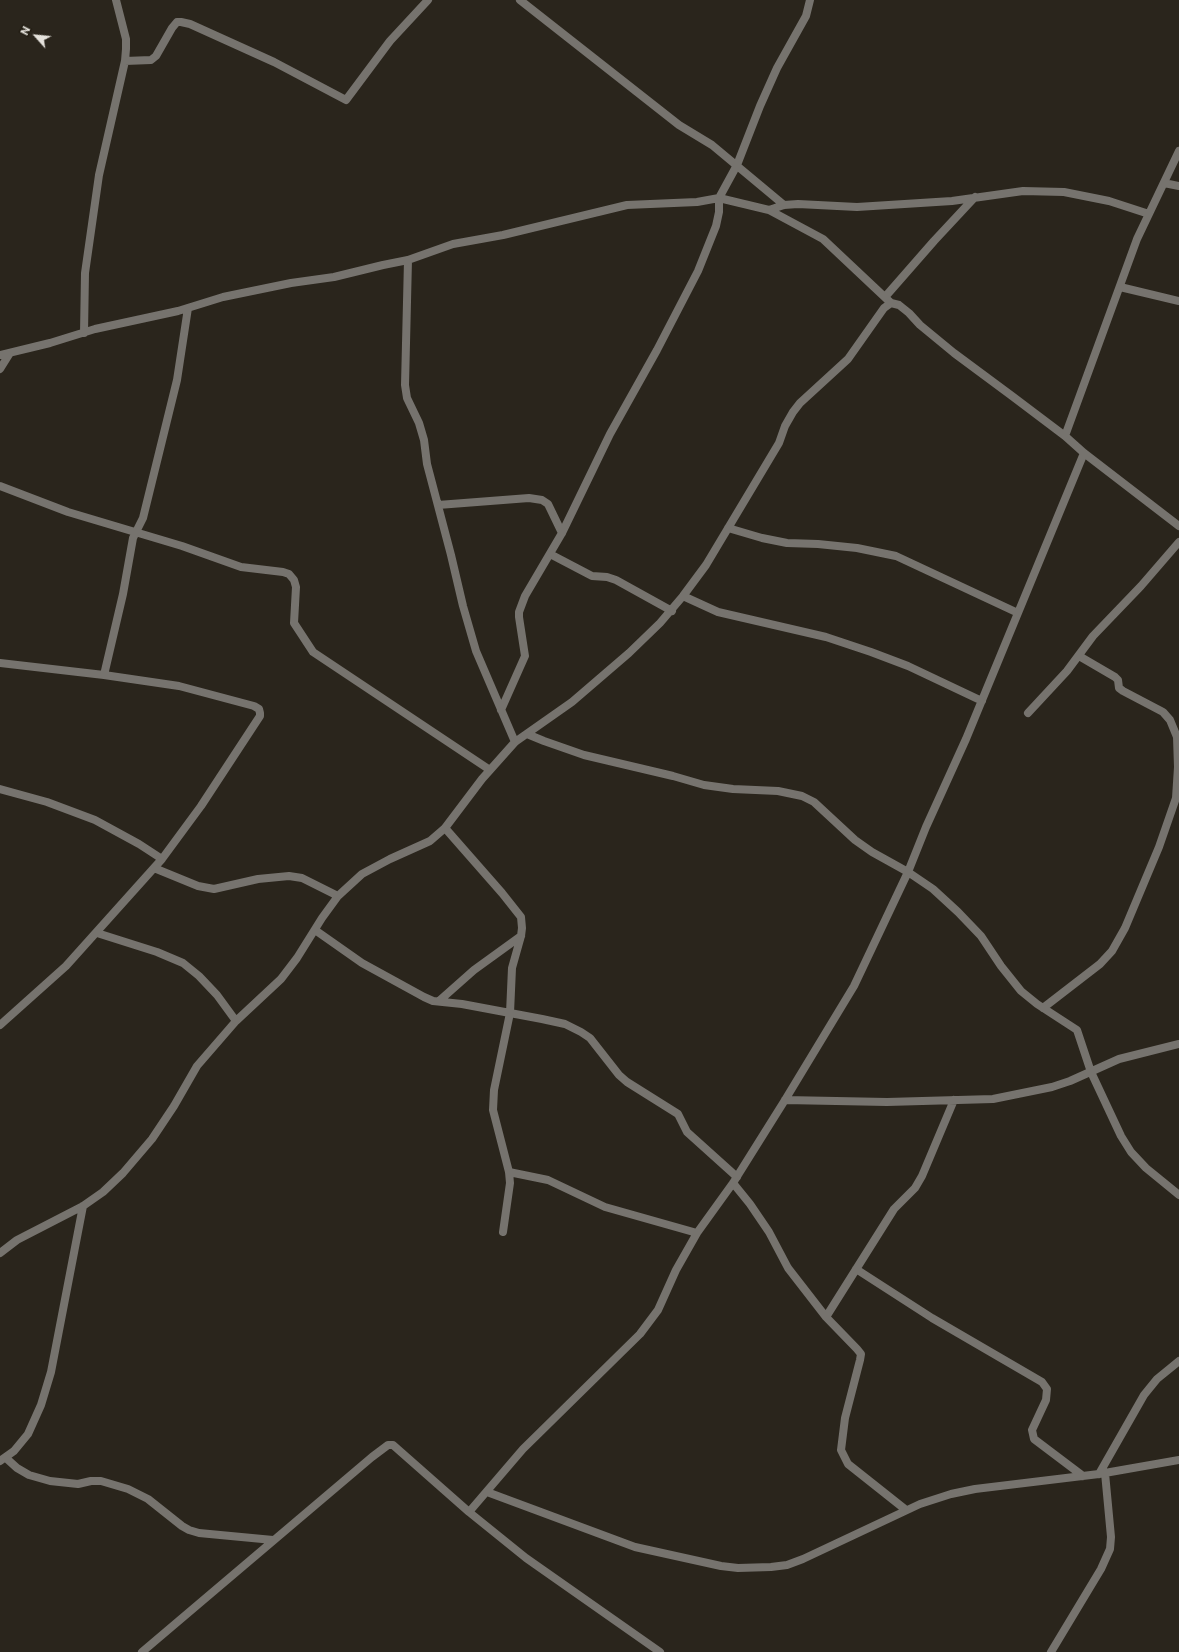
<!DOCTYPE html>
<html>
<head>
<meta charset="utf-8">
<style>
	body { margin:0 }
	#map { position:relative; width:1179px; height:1652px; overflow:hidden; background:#2a251c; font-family:Commissioner,sans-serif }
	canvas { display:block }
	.north { position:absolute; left:16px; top:16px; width:40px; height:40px; -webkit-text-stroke:3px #211c12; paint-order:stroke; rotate:297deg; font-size:11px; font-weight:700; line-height:16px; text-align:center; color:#e5e2dc }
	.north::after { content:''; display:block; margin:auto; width:14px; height:18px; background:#e5e2dc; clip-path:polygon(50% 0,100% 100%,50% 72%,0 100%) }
</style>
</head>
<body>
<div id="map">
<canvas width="1179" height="1652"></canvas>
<div class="north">N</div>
</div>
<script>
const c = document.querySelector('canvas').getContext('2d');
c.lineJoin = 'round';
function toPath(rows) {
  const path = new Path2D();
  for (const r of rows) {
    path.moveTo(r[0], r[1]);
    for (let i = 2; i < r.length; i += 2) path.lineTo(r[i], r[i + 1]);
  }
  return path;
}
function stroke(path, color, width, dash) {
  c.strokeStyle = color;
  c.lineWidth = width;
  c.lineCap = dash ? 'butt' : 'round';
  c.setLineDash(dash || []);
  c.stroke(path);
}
stroke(toPath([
	[520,0,679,125,712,145,784,205],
	[125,61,151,60,156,56,172,28,177,22,181,22,190,24,274,62,346,100,390,41,428,0],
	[1164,183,1179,186],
	[769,210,784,205,798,204,857,207,952,201,1023,191,1064,192,1109,201,1149,214],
	[408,260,405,385,407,398,419,423,424,440,427,464,451,555,463,606,476,651,515,742],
	[1120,287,1179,301],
	[885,297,934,241,975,197],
	[84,333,85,273,99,175,125,61,126,49,126,39,116,0],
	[0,355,50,343,95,329,178,311,223,297,291,283,334,277,383,265,408,260,453,244,503,235,627,205,697,202,719,198,769,210,823,239,891,303,899,305,909,313,920,325,954,353,1012,396,1065,436,1084,453,1179,526],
	[0,369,10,353],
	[1065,436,1137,239,1179,151],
	[0,486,68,512,182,546,241,567,283,572,289,574,294,580,296,587,294,623,313,652,490,770],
	[438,505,529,498,542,500,548,504,562,533],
	[728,528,762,538,787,543,818,544,857,548,896,556,1018,613],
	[550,554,592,576,607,577,616,580,672,611],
	[683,596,718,612,826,637,871,652,908,666,982,701],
	[0,663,104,675,179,686,254,706,259,709,260,713,260,716,201,806,162,859,66,966,0,1025],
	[104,675,123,594,133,538,143,518,177,380,188,308],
	[501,710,525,656,519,617,519,612,525,596,562,533,610,434,657,350,698,271,716,226,719,212,719,198,737,165,760,106,777,68,806,16,810,0],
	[1028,713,1067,671,1093,636,1141,586,1179,542],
	[527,734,544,741,584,755,673,776,704,785,733,789,778,791,802,796,814,802,855,840,872,852,908,872,933,889,958,912,981,936,1001,966,1021,991,1037,1004,1077,1030,1091,1072,1121,1136,1131,1152,1146,1168,1179,1195],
	[0,789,47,802,95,820,139,844,162,859],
	[445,828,502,893,521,917,522,928,521,936,512,968,510,1013,494,1090,493,1110,509,1172,510,1183,503,1232],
	[154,868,198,886,214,889,258,879,289,876,302,878,338,896],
	[315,930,362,963,424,997,433,1001,462,1004,542,1019,565,1024,581,1032,590,1038,619,1075,627,1082,678,1114,687,1132,737,1177],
	[97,933,157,952,183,963,199,976,217,995,236,1021],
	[439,1001,474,970,521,936],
	[1043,1008,1100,964,1112,951,1125,928,1159,847,1176,798,1178,767,1177,737,1170,720,1163,712,1123,691,1119,688,1118,680,1115,677,1079,656],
	[785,1100,887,1102,993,1099,1052,1087,1070,1081,1119,1059,1179,1044],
	[509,1172,548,1180,605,1207,697,1233],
	[733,1183,750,1204,769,1232,788,1268,826,1317,857,1349,861,1354,860,1360,845,1418,841,1450,848,1464,906,1510],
	[0,1253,17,1240,83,1206,103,1192,123,1173,152,1139,174,1106,197,1066,236,1021,281,979,297,958,322,918,338,896,362,874,390,859,430,841,445,828,482,779,515,742,572,702,629,653,660,623,683,596,706,565,779,443,785,426,793,412,800,403,848,359,884,308,891,303],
	[856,1269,932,1318,1042,1382,1047,1389,1046,1400,1032,1430,1034,1439,1083,1476],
	[826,1317,894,1209,915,1188,922,1176,954,1100],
	[6,1458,17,1468,29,1475,50,1481,78,1484,91,1481,101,1481,128,1489,148,1499,182,1526,189,1530,199,1533,273,1540],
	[0,1461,14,1451,28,1434,41,1405,51,1372,83,1206],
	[1099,1474,1144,1395,1157,1379,1179,1361],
	[487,1492,635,1547,721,1566,738,1568,771,1567,787,1565,803,1559,920,1504,951,1494,975,1489,1099,1474,1179,1460],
	[469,1512,523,1449,640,1334,658,1310,676,1270,697,1233,733,1183,785,1100,854,986,908,872,926,827,966,739,1084,453],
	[142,1652,372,1457,388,1445,393,1445,469,1512,526,1558,660,1652],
	[1051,1652,1101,1569,1110,1549,1111,1537,1105,1473]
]), '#76736e', 8);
</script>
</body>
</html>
